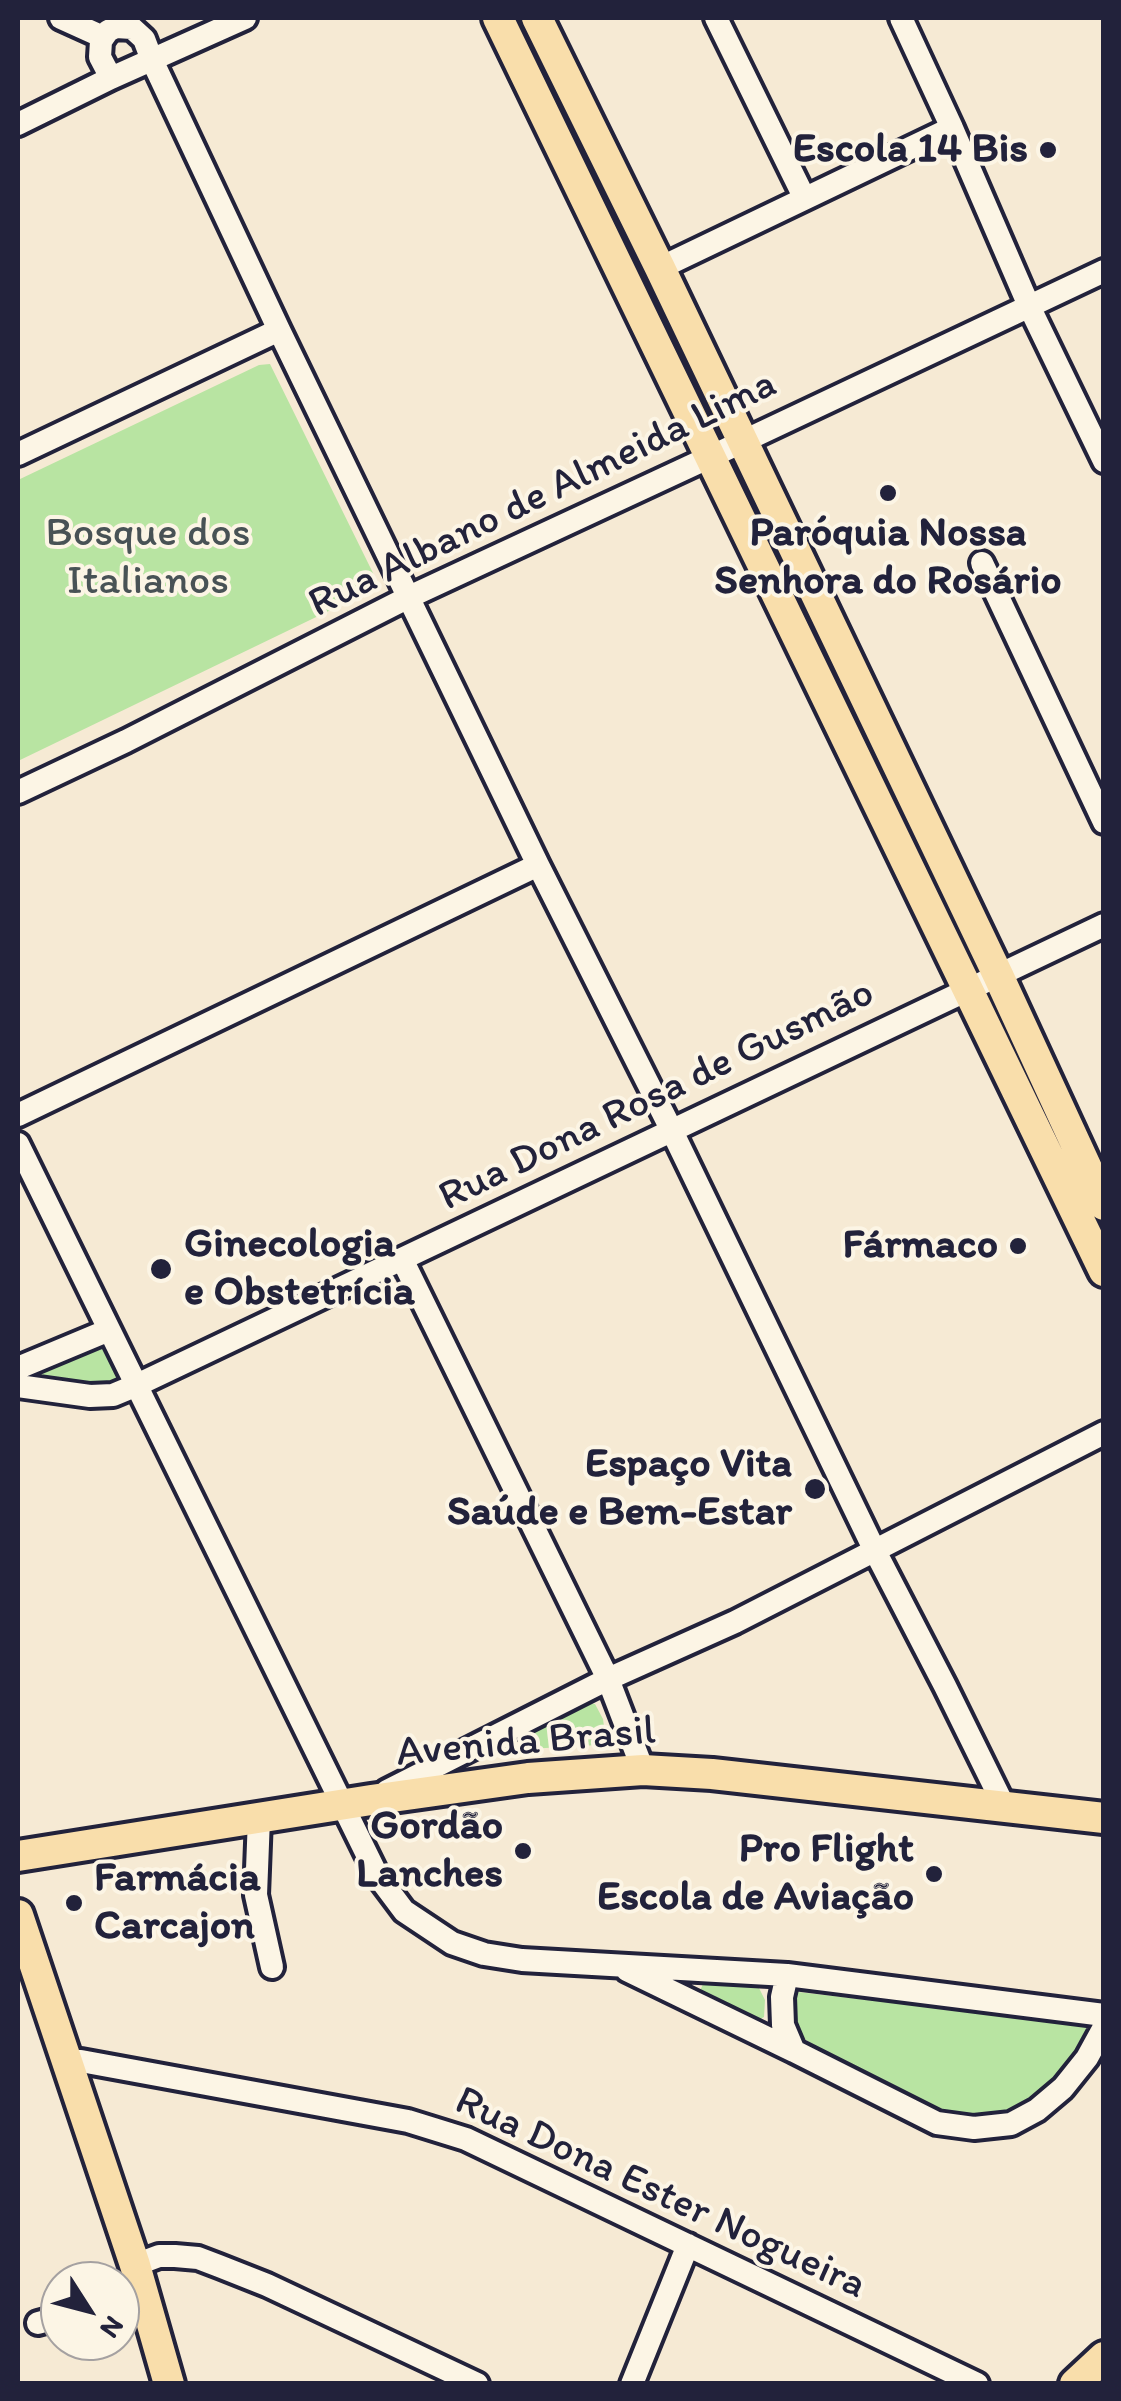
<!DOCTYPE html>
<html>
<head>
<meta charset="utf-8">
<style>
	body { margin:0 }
	#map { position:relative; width:1121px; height:2401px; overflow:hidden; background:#f6ead4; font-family:Itim,sans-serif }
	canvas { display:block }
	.frame { position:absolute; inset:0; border:20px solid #22223b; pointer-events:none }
	.north { position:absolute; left:40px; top:2261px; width:100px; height:100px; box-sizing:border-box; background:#fcf5e5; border:2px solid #a5a1a1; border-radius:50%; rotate:126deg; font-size:28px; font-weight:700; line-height:40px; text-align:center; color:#22223b }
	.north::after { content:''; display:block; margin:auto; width:35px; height:45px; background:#22223b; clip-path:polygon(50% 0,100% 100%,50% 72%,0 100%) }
</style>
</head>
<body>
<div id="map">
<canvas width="1121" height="2401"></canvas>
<div class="frame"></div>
<div class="north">N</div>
</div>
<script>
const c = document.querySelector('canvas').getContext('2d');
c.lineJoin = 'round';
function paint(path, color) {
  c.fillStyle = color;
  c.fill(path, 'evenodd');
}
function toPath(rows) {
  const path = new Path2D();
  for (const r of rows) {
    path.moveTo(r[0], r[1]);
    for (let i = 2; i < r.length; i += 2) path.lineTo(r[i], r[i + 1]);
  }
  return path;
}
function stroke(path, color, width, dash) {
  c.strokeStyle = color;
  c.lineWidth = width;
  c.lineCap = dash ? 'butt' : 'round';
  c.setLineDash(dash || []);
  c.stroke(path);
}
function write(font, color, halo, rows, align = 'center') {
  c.font = font + ' Itim,sans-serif';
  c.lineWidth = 8;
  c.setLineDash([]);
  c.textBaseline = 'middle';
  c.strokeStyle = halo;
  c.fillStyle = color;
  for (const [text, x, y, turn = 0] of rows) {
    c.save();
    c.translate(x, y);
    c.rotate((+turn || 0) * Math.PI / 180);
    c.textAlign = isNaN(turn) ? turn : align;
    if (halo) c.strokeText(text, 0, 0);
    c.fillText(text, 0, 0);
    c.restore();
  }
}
paint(toPath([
	[270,364,373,573,375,584,368,592,18,761,18,480,259,365],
	[103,1348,107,1351,117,1372,117,1378,112,1382,24,1379],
	[586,1703,595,1704,603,1719,605,1734,598,1745,528,1749,523,1737],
	[715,1983,746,1985,759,1988,765,2000,764,2017,754,2023,699,1993,703,1984],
	[798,1992,1071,2023,1085,2026,1089,2034,1086,2042,1058,2076,1026,2103,998,2114,953,2116,907,2097,851,2068,811,2044,794,2030,787,2000]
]), '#b8e4a2');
const minor = toPath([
	[61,18,103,37],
	[716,18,804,197],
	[901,18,952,128,1029,306,1104,461],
	[111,78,100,57,101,41,108,31,116,27,132,28,144,39,152,60,279,330,538,865,672,1131,874,1549,945,1686,1005,1808],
	[18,124,111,78,245,18],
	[660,268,952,128],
	[18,454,279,330],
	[982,563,1104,822],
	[18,792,126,741,409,597,710,457,1104,271],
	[18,1115,538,865],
	[18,1144,377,1875,404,1911,452,1943,484,1954,522,1960,787,1975,1104,2015],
	[402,1259,608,1679,643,1770],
	[18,1368,109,1330],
	[18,1386,90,1396,113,1395,137,1385,1104,925],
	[387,1791,608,1679,735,1622,1104,1433],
	[259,1818,256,1895,272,1967],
	[627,1970,794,2051],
	[787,1975,782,1997,783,2025,794,2051,937,2123,974,2128,1011,2124,1037,2110,1063,2088,1087,2058,1104,2027],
	[66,2063,81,2061,408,2121,466,2139,977,2384],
	[135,2265,159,2256,175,2256,198,2258,219,2266,267,2285,477,2384],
	[120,2304,145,2298],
	[38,2323,60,2317],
	[632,2384,688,2245]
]);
const major = toPath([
	[498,18,1104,1271],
	[537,18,660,268,998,975,1104,1205],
	[18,1856,371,1800,528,1778,643,1770,712,1774,1104,1818],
	[18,1915,135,2265,169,2384],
	[1075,2384,1104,2357]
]);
stroke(minor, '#22223b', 30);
stroke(major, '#22223b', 38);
stroke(minor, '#fcf5e5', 22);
stroke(major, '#f9deab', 30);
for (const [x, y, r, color] of [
	[1048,150,10,"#22223b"],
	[888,493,10,"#22223b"],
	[1018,1246,10,"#22223b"],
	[161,1269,12,"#22223b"],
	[815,1489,12,"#22223b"],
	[523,1851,10,"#22223b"],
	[934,1874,10,"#22223b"],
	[74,1903,10,"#22223b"]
]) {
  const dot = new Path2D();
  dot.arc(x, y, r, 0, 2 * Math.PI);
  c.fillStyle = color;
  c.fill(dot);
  stroke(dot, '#fcf5e5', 4);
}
write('bold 42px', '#22223b', '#fcf5e5', [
	["Escola 14 Bis",1028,150],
	["Paróquia Nossa",888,534,"center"],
	["Senhora do Rosário",888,582,"center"],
	["Ginecologia",184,1245,"left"],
	["e Obstetrícia",184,1293,"left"],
	["Fármaco",998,1246],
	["Espaço Vita",792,1465],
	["Saúde e Bem-Estar",792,1513],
	["Gordão",503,1827],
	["Lanches",503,1875],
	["Pro Flight",914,1850],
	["Escola de Aviação",914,1898],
	["Farmácia",94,1879,"left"],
	["Carcajon",94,1927,"left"]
], 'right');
write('42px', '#22223b', '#fcf5e5', [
	["Rua Albano de Almeida Lima",543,495,-26],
	["Rua Dona Rosa de Gusmão",657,1096,-26],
	["Avenida Brasil",526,1743,-5],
	["Rua Dona Ester Nogueira",660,2194,25]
]);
write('42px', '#485255', '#fcf5e5', [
	["Bosque dos",148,534],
	["Italianos",148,582]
]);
</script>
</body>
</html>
